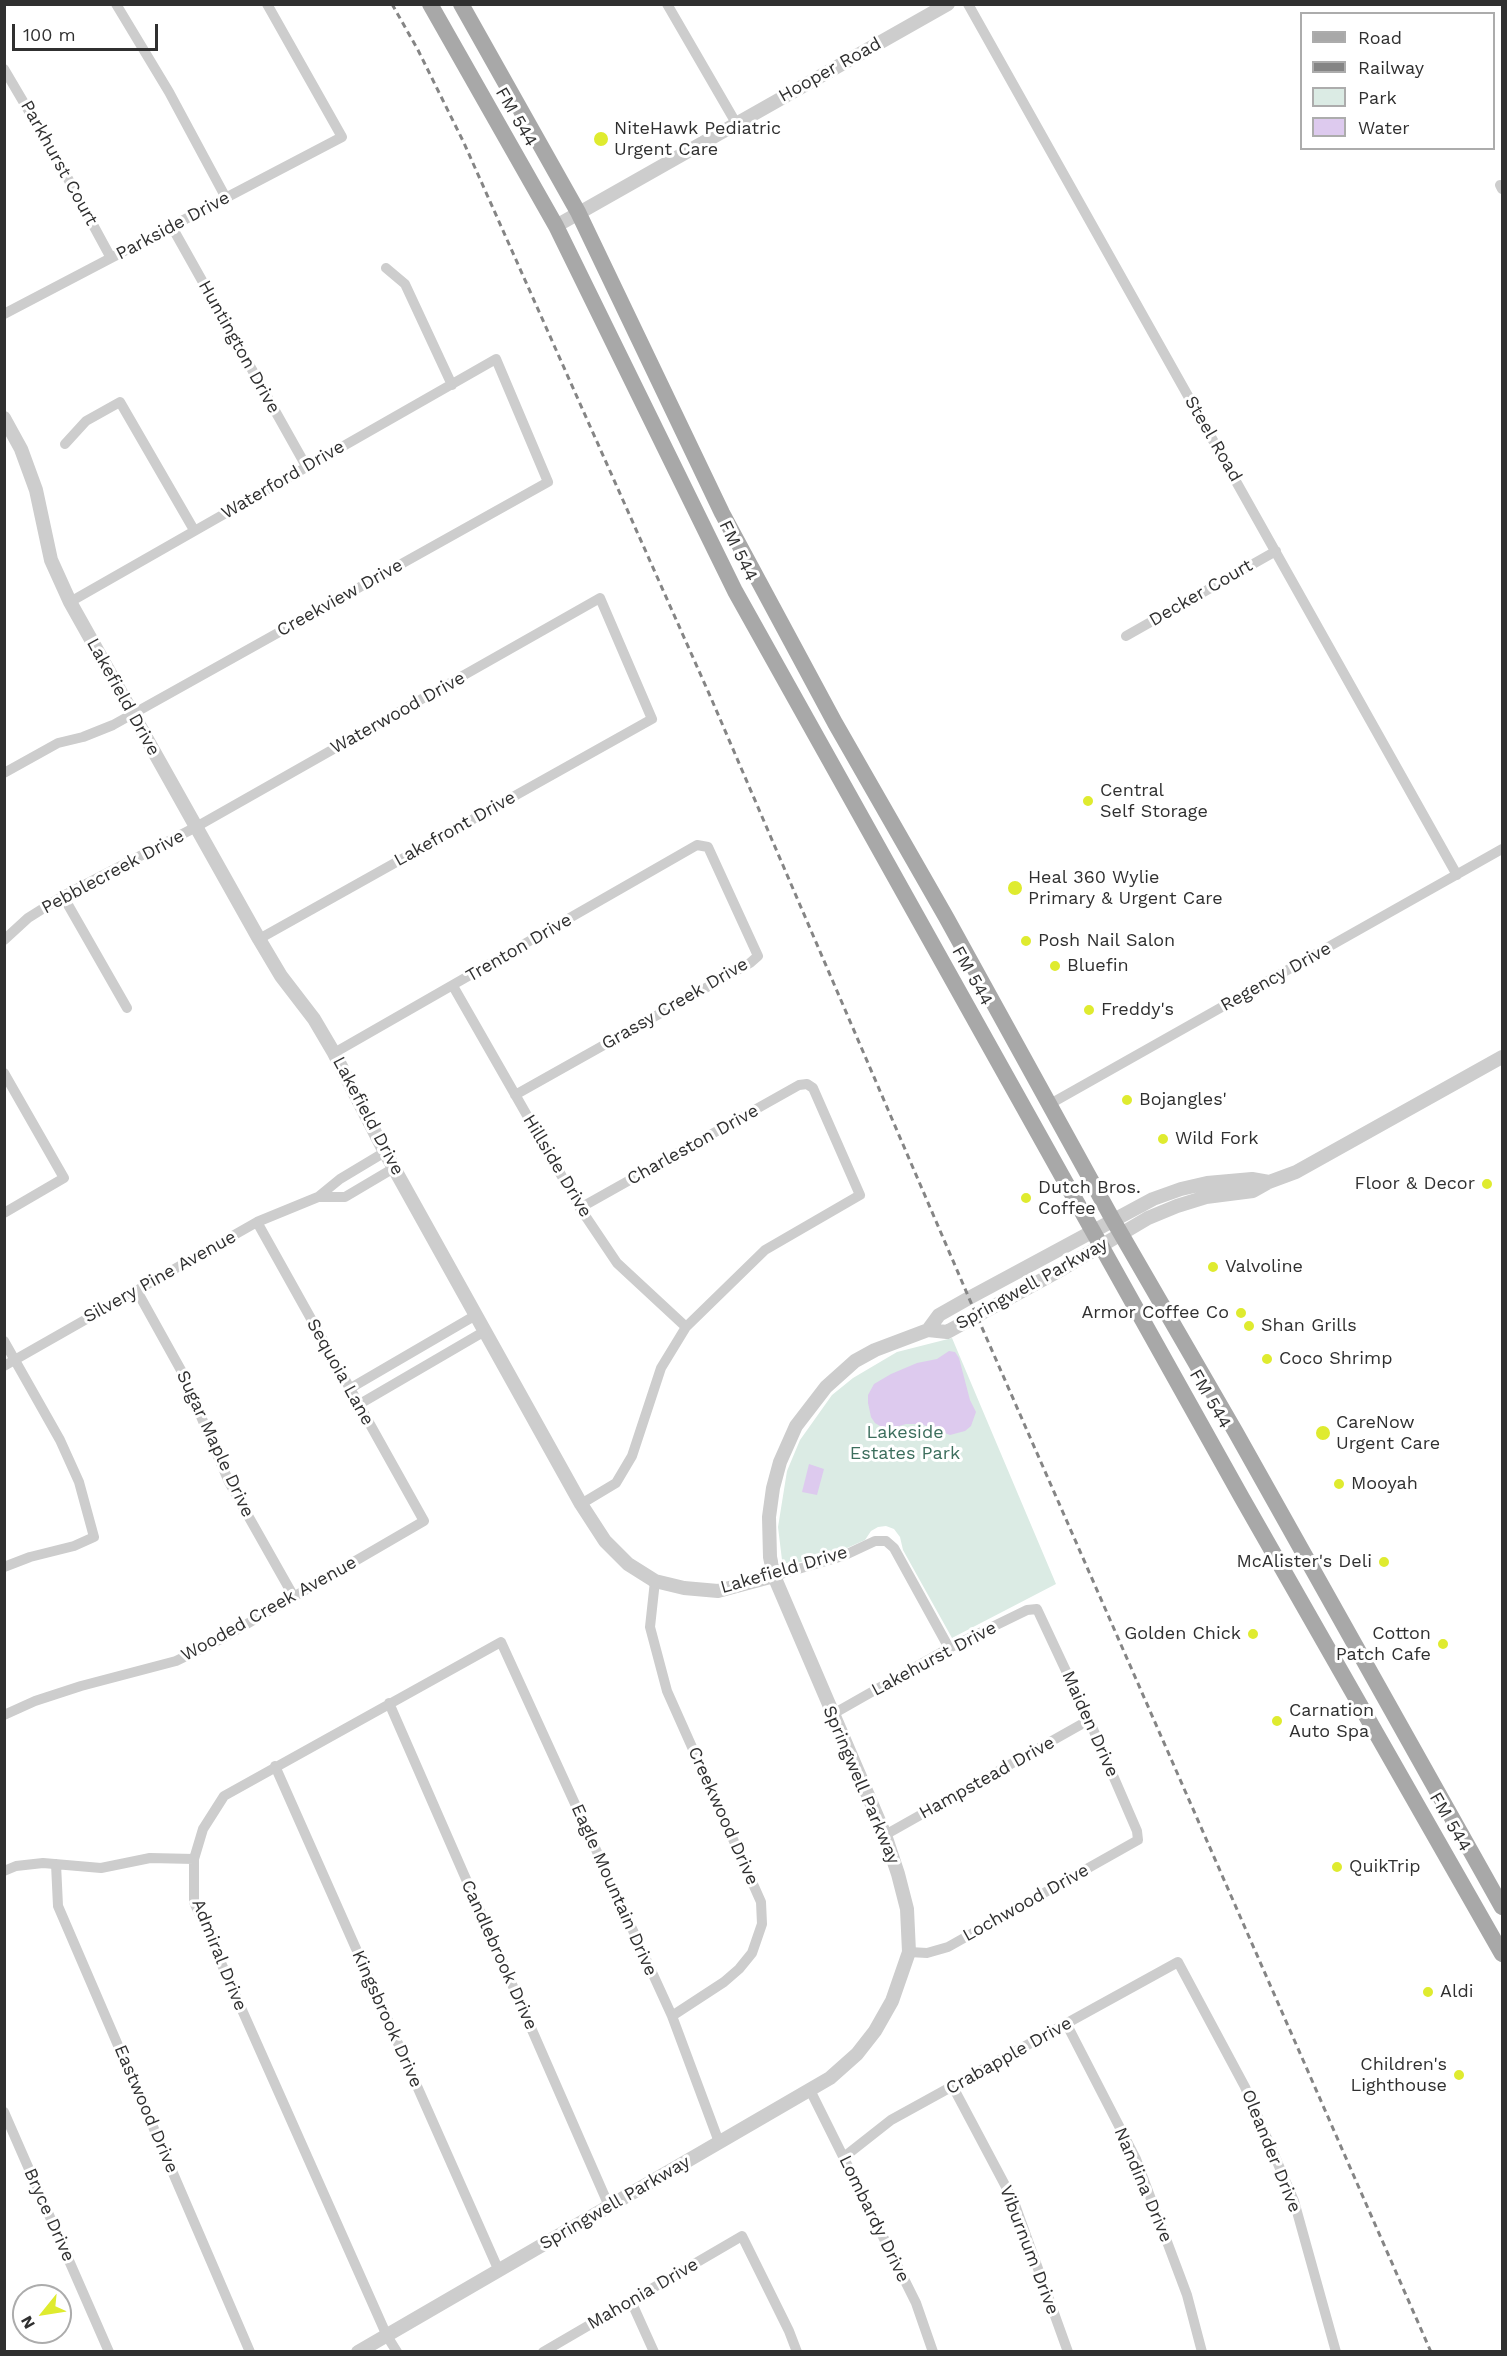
<!DOCTYPE html>
<html>
<head>
<meta charset="utf-8">
<style>
	body { margin:0 }
	#map { position:relative; width:1507px; height:2356px; overflow:hidden; background:#fff; font-family:"Work Sans",sans-serif }
	canvas { display:block }
	.frame { position:absolute; inset:0; border:6px solid #303030; pointer-events:none }
	.legend { position:absolute; left:1300px; top:12px; width:195px; height:138px; box-sizing:border-box; background:#fff; border:2px solid #acacac; margin:0; padding:8px 10px; list-style:none; font-size:18px; color:#303030 }
	.legend li { display:flex; align-items:center; gap:12px; height:30px }
	.legend b { width:30px; border:2px solid #acacac }
	.north { position:absolute; left:12px; top:2284px; width:60px; height:60px; box-sizing:border-box; background:#fff; border:2px solid #acacac; border-radius:50%; rotate:240deg; font-size:16px; font-weight:700; line-height:24px; text-align:center; color:#303030 }
	.north::after { content:''; display:block; margin:auto; width:21px; height:27px; background:#dfeb2f; clip-path:polygon(50% 0,100% 100%,50% 72%,0 100%) }
	.scale { position:absolute; left:12px; top:24px; width:146px; height:27px; box-sizing:border-box; border:3px solid #303030; border-top:0; padding-left:8px; font-size:18px; line-height:21px; white-space:nowrap; color:#303030; -webkit-text-stroke:4px #fff; paint-order:stroke }
</style>
</head>
<body>
<div id="map">
<canvas width="1507" height="2356"></canvas>
<div class="frame"></div>
<ul class="legend">
<li><b style="height:8px;background:#a8a8a8"></b>Road</li>
<li><b style="height:8px;background:#858585"></b>Railway</li>
<li><b style="height:16px;background:#dbebe4"></b>Park</li>
<li><b style="height:16px;background:#ddcaee"></b>Water</li>
</ul>
<div class="north">N</div>
<div class="scale">100 m</div>
</div>
<script>
const c = document.querySelector('canvas').getContext('2d');
c.lineJoin = 'round';
function paint(path, color) {
  c.fillStyle = color;
  c.fill(path, 'evenodd');
}
function toPath(rows) {
  const path = new Path2D();
  for (const r of rows) {
    path.moveTo(r[0], r[1]);
    for (let i = 2; i < r.length; i += 2) path.lineTo(r[i], r[i + 1]);
  }
  return path;
}
function stroke(path, color, width, dash) {
  c.strokeStyle = color;
  c.lineWidth = width;
  c.lineCap = dash ? 'butt' : 'round';
  c.setLineDash(dash || []);
  c.stroke(path);
}
function write(font, color, halo, rows, align = 'center') {
  c.font = font + ' "Work Sans",sans-serif';
  c.lineWidth = 6;
  c.setLineDash([]);
  c.textBaseline = 'middle';
  c.strokeStyle = halo;
  c.fillStyle = color;
  for (const [text, x, y, turn = 0] of rows) {
    c.save();
    c.translate(x, y);
    c.rotate((+turn || 0) * Math.PI / 180);
    c.textAlign = isNaN(turn) ? turn : align;
    if (halo) c.strokeText(text, 0, 0);
    c.fillText(text, 0, 0);
    c.restore();
  }
}
paint(toPath([
	[952,1338,1056,1584,952,1638,903,1550,900,1537,894,1529,886,1526,878,1527,871,1531,865,1540,838,1552,789,1565,782,1560,778,1527,787,1471,800,1440,832,1395,853,1378,897,1352]
]), '#dbebe4');
paint(toPath([
	[949,1351,955,1352,959,1358,970,1400,976,1412,971,1426,965,1431,950,1435,921,1424,906,1424,887,1430,875,1423,871,1417,868,1403,868,1395,874,1384,891,1374,917,1363,937,1359],
	[809,1464,824,1469,817,1495,802,1492]
]), '#ddcaee');
stroke(toPath([
	[116,4,169,92,226,198],
	[667,4,736,123],
	[968,4,1457,875],
	[4,69,60,164,111,258],
	[1500,185,1502,189],
	[172,227,306,466],
	[386,268,405,284,452,385],
	[4,314,342,137,267,4],
	[65,444,86,421,120,402,194,530],
	[1126,636,1276,551],
	[4,773,58,743,83,737,113,725,548,482,496,359,70,602],
	[63,896,127,1008],
	[4,940,28,918,63,896,196,827,600,598,652,719,259,939],
	[453,986,580,1208,617,1263,686,1327],
	[334,1053,697,845,708,847,758,956,750,963,515,1095],
	[4,1073,64,1178,4,1213],
	[1050,1104,1502,849],
	[385,1152,340,1179,318,1197,345,1197,394,1168],
	[580,1208,799,1085,807,1084,813,1088,860,1195,765,1250,686,1327,661,1368,632,1456,616,1483,581,1504],
	[137,1291,182,1372,229,1482,294,1597],
	[4,1341,60,1440,79,1482,94,1537,74,1546,30,1557,4,1567],
	[4,1366,257,1222,318,1197],
	[349,1389,476,1315],
	[358,1405,485,1331],
	[774,1576,843,1556,875,1541,886,1541,894,1548,949,1648],
	[655,1581,650,1627,667,1691,761,1902,762,1924,752,1953,739,1969,724,1982,672,2016],
	[389,1703,609,2206],
	[833,1714,949,1648,1027,1610,1037,1609,1089,1720,1137,1831,1138,1840,948,1947,927,1953,909,1952],
	[4,1715,35,1701,81,1686,176,1661,221,1639,424,1521,257,1222],
	[275,1766,499,2271],
	[885,1835,1089,1720],
	[56,1864,58,1906,250,2352],
	[4,1871,16,1866,43,1863,101,1868,150,1858,194,1859],
	[1067,2025,1136,2159,1187,2295,1202,2352],
	[953,2087,1014,2202,1068,2352],
	[810,2090,916,2303,933,2352],
	[4,2112,109,2352],
	[844,2157,891,2120,1178,1962,1245,2087,1294,2201,1336,2352],
	[631,2301,654,2352],
	[397,2352,387,2336,194,1902,194,1859,203,1829,224,1796,501,1642,672,2016,719,2142],
	[543,2352,742,2236,789,2331,797,2352]
]), '#cdcdcd', 10);
stroke(toPath([
	[556,226,948,4],
	[4,418,21,449,36,490,51,560,70,602,259,939,281,976,314,1019,334,1053,385,1152,581,1504,605,1541,628,1564,655,1581,684,1588,718,1591,774,1576],
	[928,1330,939,1315,969,1298,1153,1199,1181,1189,1207,1183,1252,1179,1269,1182],
	[358,2352,830,2078,857,2054,875,2031,892,2001,909,1952,907,1909,898,1874,885,1835,774,1576,770,1557,769,1517,773,1488,780,1462,796,1426,826,1387,855,1361,875,1350,928,1330,947,1332,1062,1269,1148,1218,1177,1206,1206,1197,1253,1191,1269,1182,1296,1172,1502,1057]
]), '#cdcdcd', 14);
stroke(toPath([
	[430,4,556,226,735,591,1242,1498,1502,1954],
	[461,4,578,212,722,513,835,723,946,917,1113,1220,1235,1431,1502,1907]
]), '#a8a8a8', 16);
stroke(toPath([
	[392,4,418,50,464,143,711,698,969,1298,1431,2352]
]), '#858585', 3, [6, 4.5]);
for (const [x, y, r, color] of [
	[601,139,8,"#dfeb2f"],
	[1088,801,6,"#dfeb2f"],
	[1015,888,8,"#dfeb2f"],
	[1026,941,6,"#dfeb2f"],
	[1055,966,6,"#dfeb2f"],
	[1089,1010,6,"#dfeb2f"],
	[1127,1100,6,"#dfeb2f"],
	[1163,1139,6,"#dfeb2f"],
	[1487,1184,6,"#dfeb2f"],
	[1026,1198,6,"#dfeb2f"],
	[1213,1267,6,"#dfeb2f"],
	[1241,1313,6,"#dfeb2f"],
	[1249,1326,6,"#dfeb2f"],
	[1267,1359,6,"#dfeb2f"],
	[1323,1433,8,"#dfeb2f"],
	[1339,1484,6,"#dfeb2f"],
	[1384,1562,6,"#dfeb2f"],
	[1253,1634,6,"#dfeb2f"],
	[1443,1644,6,"#dfeb2f"],
	[1277,1721,6,"#dfeb2f"],
	[1337,1867,6,"#dfeb2f"],
	[1428,1992,6,"#dfeb2f"],
	[1459,2075,6,"#dfeb2f"]
]) {
  const dot = new Path2D();
  dot.arc(x, y, r, 0, 2 * Math.PI);
  c.fillStyle = color;
  c.fill(dot);
  stroke(dot, '#fff', 2);
}
write('18px', '#303030', '#fff', [
	["Hooper Road",830,70,-29],
	["FM 544",516,117,60],
	["Parkhurst Court",59,163,61],
	["Parkside Drive",173,226,-28],
	["Huntington Drive",239,347,61],
	["Steel Road",1213,439,60],
	["Waterford Drive",283,480,-30],
	["FM 544",738,551,64],
	["Decker Court",1201,593,-30],
	["Creekview Drive",340,598,-29],
	["Lakefield Drive",123,697,61],
	["Waterwood Drive",398,713,-29],
	["Lakefront Drive",455,829,-29],
	["Pebblecreek Drive",113,872,-28],
	["Trenton Drive",519,948,-30],
	["FM 544",972,976,61],
	["Regency Drive",1276,977,-29],
	["Grassy Creek Drive",675,1004,-30],
	["Lakefield Drive",368,1116,62],
	["Charleston Drive",693,1145,-29],
	["Hillside Drive",557,1166,59],
	["Silvery Pine Avenue",160,1277,-29],
	["Springwell Parkway",1032,1284,-29],
	["Sequoia Lane",340,1372,61],
	["FM 544",1210,1399,60],
	["Sugar Maple Drive",215,1444,65],
	["Lakefield Drive",784,1570,-16],
	["Wooded Creek Avenue",269,1609,-29],
	["Lakehurst Drive",934,1659,-28],
	["Maiden Drive",1090,1724,66],
	["Hampstead Drive",987,1778,-29],
	["Springwell Parkway",861,1785,67],
	["Creekwood Drive",723,1816,66],
	["FM 544",1450,1822,60],
	["Eagle Mountain Drive",614,1890,66],
	["Lochwood Drive",1026,1903,-29],
	["Admiral Drive",219,1955,68],
	["Candlebrook Drive",499,1955,66],
	["Kingsbrook Drive",387,2019,66],
	["Crabapple Drive",1009,2056,-29],
	["Eastwood Drive",146,2109,67],
	["Oleander Drive",1271,2151,68],
	["Nandina Drive",1143,2185,67],
	["Springwell Parkway",615,2203,-30],
	["Bryce Drive",49,2215,66],
	["Lombardy Drive",874,2219,64],
	["Viburnum Drive",1029,2250,69],
	["Mahonia Drive",643,2294,-30]
]);
write('18px', '#303030', '#fff', [
	["NiteHawk Pediatric",614,129],
	["Urgent Care",614,150],
	["Central",1100,791],
	["Self Storage",1100,812],
	["Heal 360 Wylie",1028,878],
	["Primary & Urgent Care",1028,899],
	["Posh Nail Salon",1038,941],
	["Bluefin",1067,966],
	["Freddy's",1101,1010],
	["Bojangles'",1139,1100],
	["Wild Fork",1175,1139],
	["Floor & Decor",1475,1184,"right"],
	["Dutch Bros.",1038,1188],
	["Coffee",1038,1209],
	["Valvoline",1225,1267],
	["Armor Coffee Co",1229,1313,"right"],
	["Shan Grills",1261,1326],
	["Coco Shrimp",1279,1359],
	["CareNow",1336,1423],
	["Urgent Care",1336,1444],
	["Mooyah",1351,1484],
	["McAlister's Deli",1372,1562,"right"],
	["Golden Chick",1241,1634,"right"],
	["Cotton",1431,1634,"right"],
	["Patch Cafe",1431,1655,"right"],
	["Carnation",1289,1711],
	["Auto Spa",1289,1732],
	["QuikTrip",1349,1867],
	["Aldi",1440,1992],
	["Children's",1447,2065,"right"],
	["Lighthouse",1447,2086,"right"]
], 'left');
write('18px', '#3c6e5d', '#fff', [
	["Lakeside",905,1433],
	["Estates Park",905,1454]
]);
</script>
</body>
</html>
